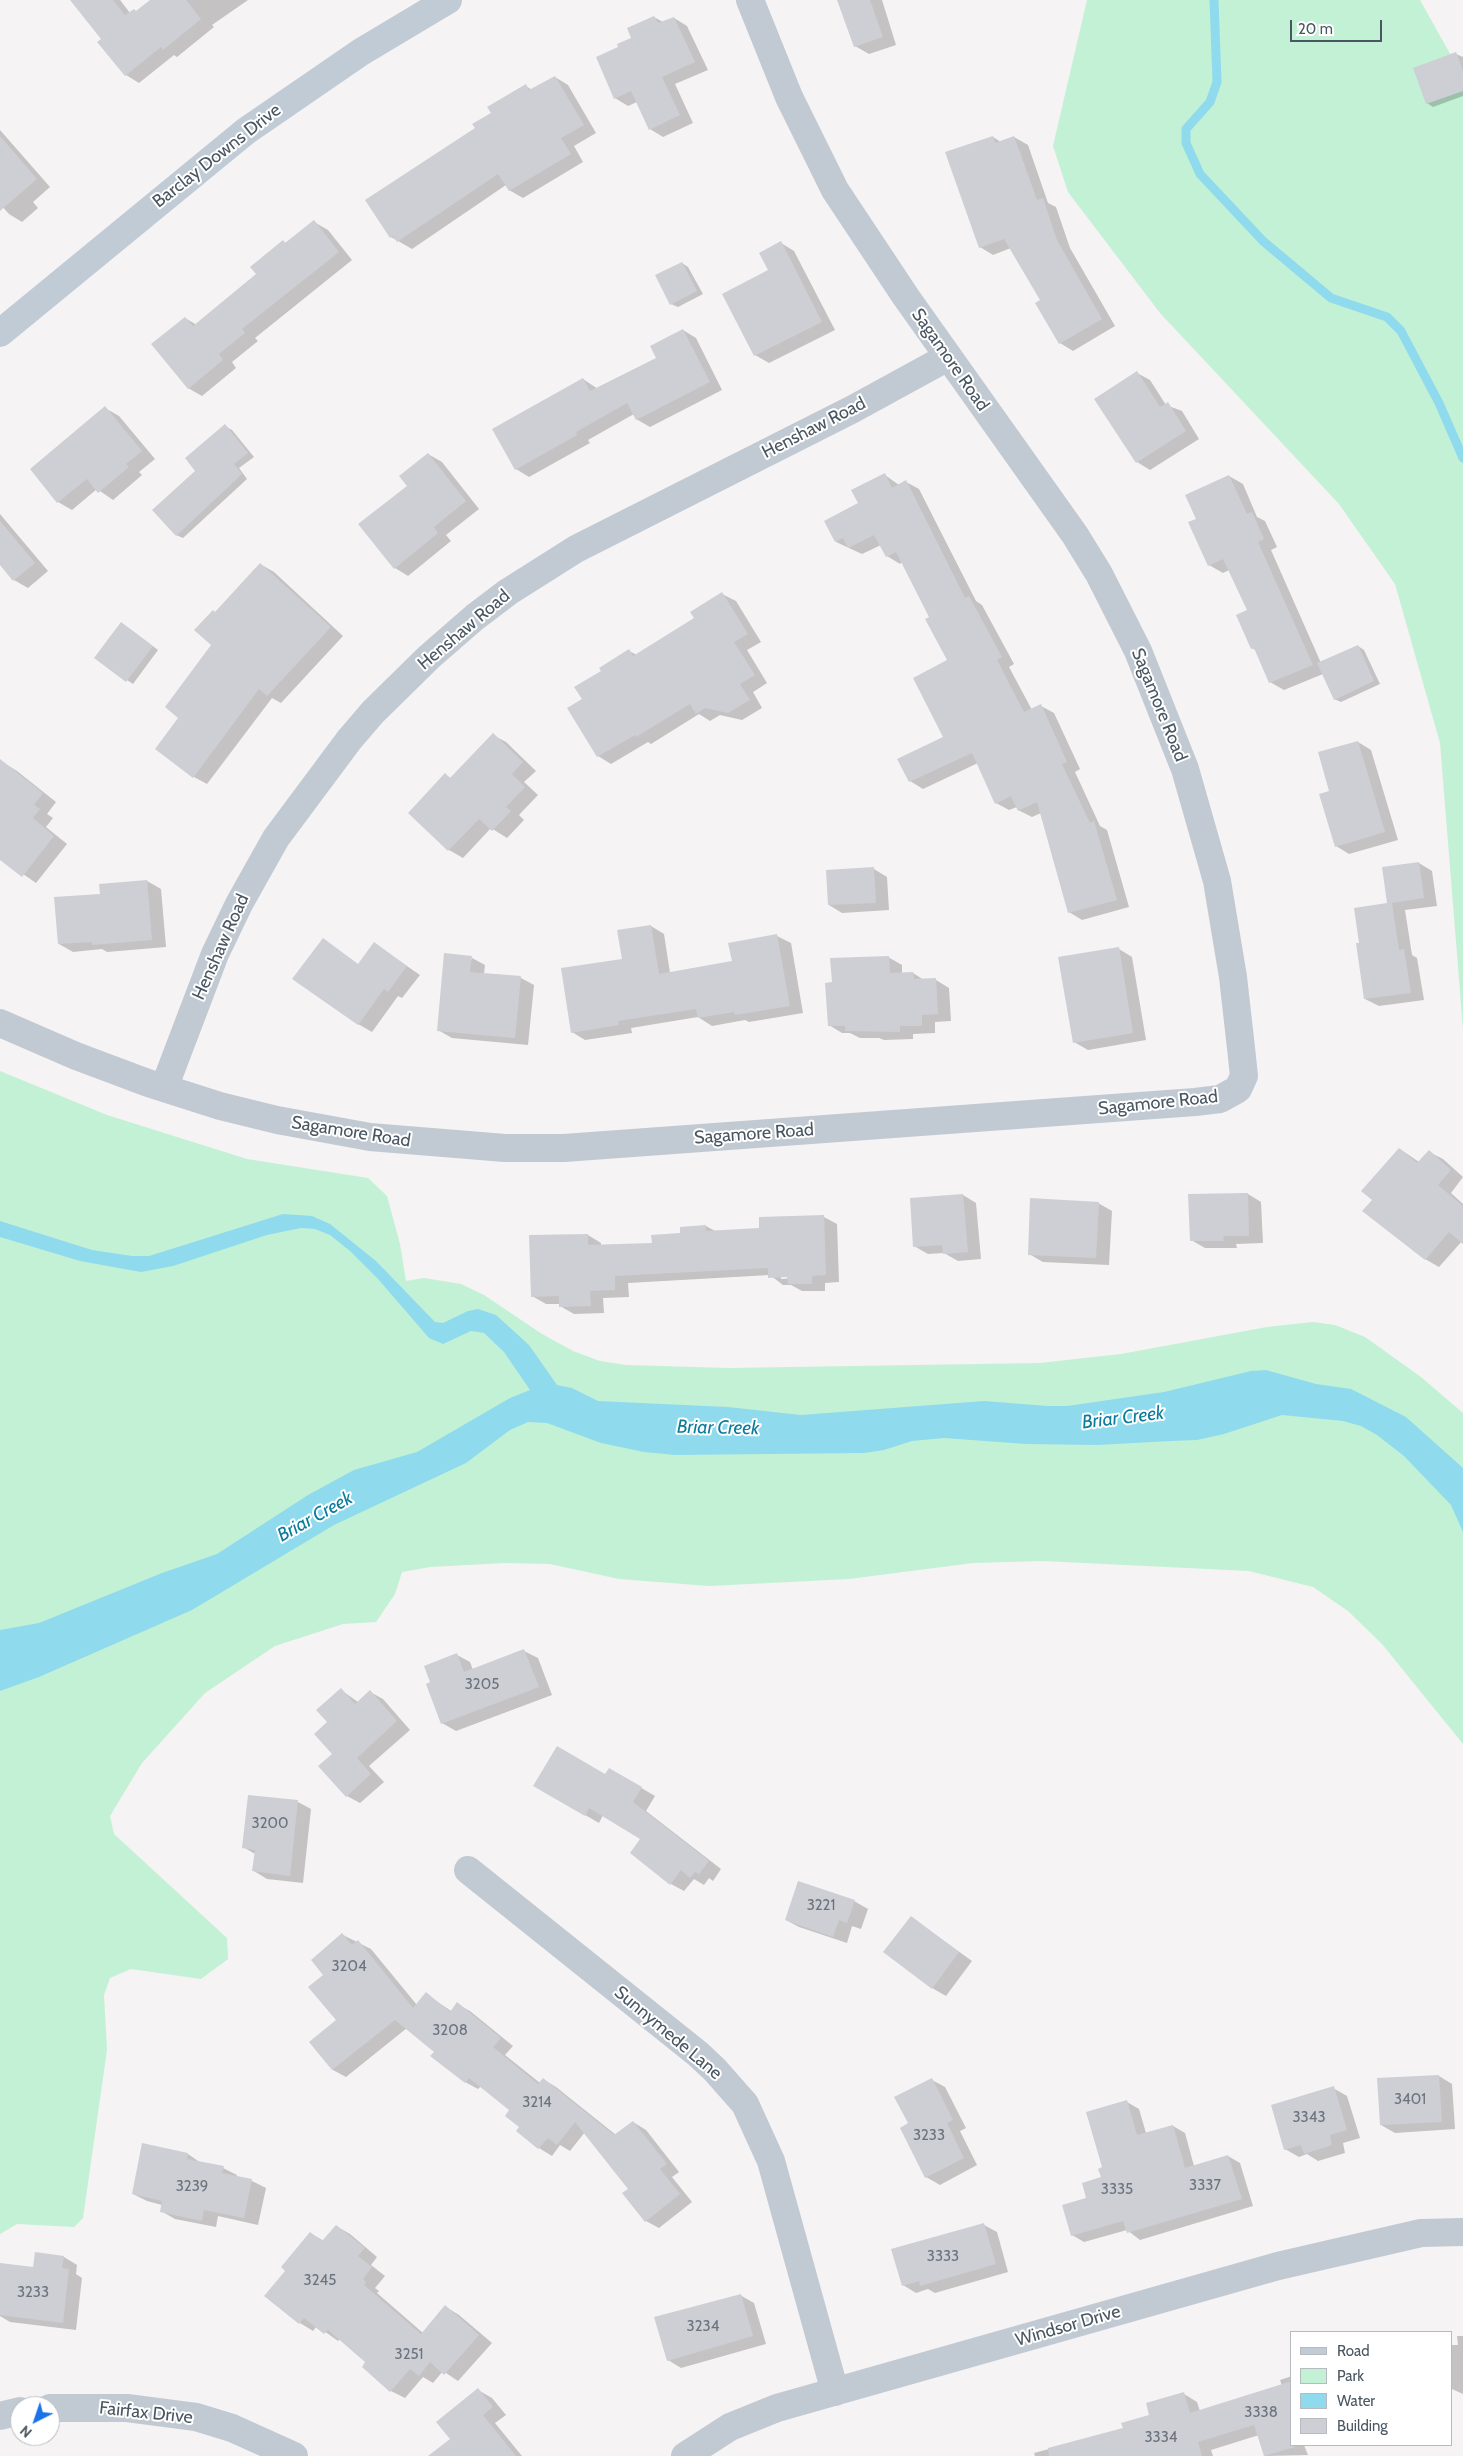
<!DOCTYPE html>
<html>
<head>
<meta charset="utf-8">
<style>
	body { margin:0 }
	#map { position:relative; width:1463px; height:2456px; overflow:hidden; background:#f5f3f3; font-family:Cabin,sans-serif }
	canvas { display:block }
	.legend { position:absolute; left:1290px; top:2331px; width:162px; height:115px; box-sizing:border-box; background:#fff; border:1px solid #b7bbc0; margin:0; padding:6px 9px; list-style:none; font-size:15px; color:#4a5661 }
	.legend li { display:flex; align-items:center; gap:10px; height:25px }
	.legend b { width:25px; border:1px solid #b7bbc0 }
	.north { position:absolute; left:10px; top:2396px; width:50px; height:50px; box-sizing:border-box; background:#fff; border:1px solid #b7bbc0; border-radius:50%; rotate:221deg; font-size:14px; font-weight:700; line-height:20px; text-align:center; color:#4a5661 }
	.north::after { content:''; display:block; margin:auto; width:18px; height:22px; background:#1a73e8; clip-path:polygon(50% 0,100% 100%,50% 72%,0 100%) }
	.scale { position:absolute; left:1290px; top:20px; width:92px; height:22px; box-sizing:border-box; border:2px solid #4a5661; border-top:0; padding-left:6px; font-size:15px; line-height:18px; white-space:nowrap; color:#4a5661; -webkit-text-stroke:4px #fff; paint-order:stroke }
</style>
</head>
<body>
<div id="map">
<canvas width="1463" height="2456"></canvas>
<ul class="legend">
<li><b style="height:6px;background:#c1cbd6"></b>Road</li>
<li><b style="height:14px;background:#c3f1d5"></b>Park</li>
<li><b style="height:14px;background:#90daee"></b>Water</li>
<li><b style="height:14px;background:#cdcfd5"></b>Building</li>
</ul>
<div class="north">N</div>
<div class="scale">20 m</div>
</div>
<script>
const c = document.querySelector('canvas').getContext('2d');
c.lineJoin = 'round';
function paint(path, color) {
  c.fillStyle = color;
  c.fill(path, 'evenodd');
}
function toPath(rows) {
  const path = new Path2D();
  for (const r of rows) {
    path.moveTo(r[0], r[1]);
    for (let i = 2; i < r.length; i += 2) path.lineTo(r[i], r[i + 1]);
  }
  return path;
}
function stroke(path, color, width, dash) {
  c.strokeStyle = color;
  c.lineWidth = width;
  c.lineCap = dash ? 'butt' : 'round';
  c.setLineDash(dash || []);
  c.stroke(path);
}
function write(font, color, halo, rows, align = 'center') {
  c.font = font + ' Cabin,sans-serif';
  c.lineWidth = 4;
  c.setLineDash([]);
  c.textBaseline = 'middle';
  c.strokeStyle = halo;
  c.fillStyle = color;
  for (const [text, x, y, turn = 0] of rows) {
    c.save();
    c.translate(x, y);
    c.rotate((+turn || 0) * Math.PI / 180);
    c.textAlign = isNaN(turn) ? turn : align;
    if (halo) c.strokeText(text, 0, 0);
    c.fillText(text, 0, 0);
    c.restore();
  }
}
paint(toPath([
	[1087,0,1420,0,1463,77,1463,1029,1440,743,1395,584,1339,504,1160,313,1068,192,1053,146],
	[0,1071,107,1115,247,1159,368,1178,387,1196,400,1244,406,1281,424,1278,461,1284,484,1295,542,1334,573,1351,600,1361,626,1365,729,1368,1040,1363,1121,1354,1267,1327,1313,1322,1335,1325,1365,1337,1421,1377,1463,1413,1463,1744,1382,1644,1348,1611,1313,1587,1249,1571,1043,1561,973,1563,849,1579,709,1586,619,1579,550,1564,505,1563,430,1567,402,1572,395,1594,376,1622,343,1624,275,1646,205,1693,142,1763,110,1816,114,1834,227,1938,228,1959,201,1979,131,1969,110,1978,104,1995,107,2050,83,2218,74,2227,17,2224,0,2234]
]), '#c3f1d5');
paint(toPath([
	[283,1214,312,1216,330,1224,376,1261,435,1322,443,1323,468,1311,478,1309,496,1315,529,1345,557,1385,572,1388,598,1401,728,1407,801,1415,984,1401,1048,1406,1067,1406,1164,1392,1251,1371,1266,1370,1316,1384,1351,1389,1406,1417,1463,1468,1463,1532,1451,1505,1404,1456,1377,1435,1361,1426,1343,1421,1282,1415,1224,1434,1197,1440,1171,1441,1097,1445,1026,1444,944,1438,912,1441,884,1450,864,1453,675,1455,644,1452,601,1443,547,1423,528,1422,510,1430,466,1463,334,1525,192,1610,39,1677,0,1691,0,1630,39,1623,162,1573,217,1554,308,1495,354,1470,417,1452,510,1398,530,1390,504,1352,484,1333,471,1331,443,1344,429,1338,378,1279,350,1251,330,1235,315,1229,301,1228,267,1235,173,1266,141,1272,80,1261,0,1237,0,1221,92,1250,132,1256,149,1256]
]), '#90daee');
paint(toPath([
	[72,0,120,0,130,13,137,12,152,0,248,0,212,25,214,27,177,57,174,55,139,83,126,75,99,42,103,39],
	[839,0,882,0,896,45,869,54,855,46],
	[654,17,663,22,674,18,687,26,708,70,675,84,693,123,663,137,650,129,637,102,628,106,615,98,620,48],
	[1456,54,1463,57,1463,96,1433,107,1427,103],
	[555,77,568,85,596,133,574,146,583,162,523,198,509,190,506,185,412,249,391,237,493,114,526,86,532,90],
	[0,130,50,187,33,202,38,208,22,222,9,214,0,204],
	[993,137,1001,142,1014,137,1028,145,1048,203,1056,207,1070,248,1115,326,1073,351,1060,343,1042,300,1011,248,993,255,980,247],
	[314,222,328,230,352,260,255,338,258,341,232,362,236,368,202,396,188,388,185,318,197,325,258,274,283,242,286,243],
	[781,243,794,251,835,330,769,363,755,355,724,294,770,270],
	[682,263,688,267,703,294,678,307,671,304],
	[683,330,696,338,722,390,650,427,636,419,634,414,588,440,590,443,529,477,516,469,583,379,598,389,658,358],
	[1137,373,1150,380,1166,405,1182,411,1199,439,1150,470,1137,462,1096,399],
	[105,408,119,416,155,459,139,472,142,475,113,500,97,489,72,510,58,502],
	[225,426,232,430,254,457,239,468,247,479,183,538,176,535,197,471],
	[428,454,442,462,479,509,446,535,451,541,408,576,395,568,409,486],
	[885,475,899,485,906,482,919,489,976,601,982,605,1014,664,1009,667,1032,710,1041,706,1054,713,1080,769,1075,772,1100,826,1107,830,1129,907,1082,920,1069,912,1041,813,1032,817,1018,810,1017,807,1009,810,996,803,978,763,923,789,910,781,945,737,948,661,931,617,902,562,900,564,887,556,881,545,862,554,836,542,859,504],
	[1229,476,1243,484,1257,517,1265,521,1277,547,1271,550,1321,663,1358,646,1364,650,1380,684,1341,702,1334,699,1323,674,1284,690,1270,682,1257,651,1252,648,1248,611,1229,570,1223,573,1209,565,1198,520],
	[0,514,48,571,28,588,14,580,0,563],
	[260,564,274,572,343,636,281,703,272,698,207,784,194,777,215,614],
	[722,594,736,601,761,642,747,650,767,683,753,692,762,708,742,720,720,715,710,721,699,714,651,744,648,742,611,764,598,756,584,700,603,671,629,651,637,655,696,619],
	[127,627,158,650,133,684,127,680],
	[493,735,506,742,536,771,524,782,538,795,519,815,524,820,507,838,491,828,463,858,449,850,446,775,452,779],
	[1358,742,1371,750,1398,840,1349,854,1336,846,1330,792],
	[4,763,17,771,56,802,47,814,53,818,46,827,67,844,36,883,0,858,0,768],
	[1419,863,1432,871,1437,906,1405,910,1412,955,1417,958,1424,1000,1379,1006,1365,999,1361,944],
	[874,869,887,877,889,910,842,913,829,905],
	[147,881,161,889,166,947,107,952,102,949,73,952,59,944,101,895],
	[651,926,664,934,670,973,733,962,777,936,791,943,803,1013,749,1022,745,1020,712,1026,698,1017,631,1028,632,1033,585,1040,572,1032,623,960],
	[323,940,359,965,375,944,420,975,402,998,398,996,372,1032,358,1024],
	[1119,949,1132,957,1146,1040,1088,1050,1074,1042],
	[888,957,902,965,902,974,913,973,924,980,936,980,949,988,951,1021,935,1022,935,1033,913,1034,913,1039,884,1040,879,1038,860,1038,850,1033,842,1033,829,1025,833,983],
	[472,958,485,965,484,974,521,978,534,985,528,1045,452,1038,438,1030],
	[1400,1149,1419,1162,1429,1152,1443,1159,1463,1177,1451,1193,1463,1204,1463,1240,1439,1267,1425,1259],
	[1248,1194,1261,1202,1263,1243,1236,1244,1237,1248,1205,1248,1191,1240],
	[963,1195,976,1203,981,1259,958,1261,944,1253,928,1254,914,1246],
	[1098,1203,1112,1211,1109,1265,1043,1262,1029,1254],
	[824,1217,837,1224,839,1282,825,1283,825,1291,802,1291,791,1285,783,1285,770,1275,628,1283,629,1297,603,1298,604,1313,574,1314,560,1306,560,1304,546,1304,532,1296,588,1235,601,1243,601,1245,653,1244,706,1226,715,1231,761,1229],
	[781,1276,794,1276,794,1278,781,1279],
	[524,1651,538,1658,552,1695,456,1731,442,1723,432,1683,457,1655,470,1662,473,1670],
	[341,1690,358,1702,370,1692,383,1699,410,1730,369,1766,384,1782,360,1803,347,1796,334,1754,329,1723],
	[609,1769,655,1796,646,1811,721,1869,713,1881,709,1878,704,1885,694,1879,684,1891,671,1884,642,1839,603,1815,599,1823,535,1786,606,1775],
	[298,1802,311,1809,303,1883,267,1879,254,1871,255,1854,243,1847],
	[854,1901,868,1909,861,1929,852,1926,847,1943,799,1927,786,1920],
	[911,1917,972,1961,946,1996,932,1988],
	[343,1935,371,1949,417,2005,426,1994,451,2011,457,2004,470,2011,513,2046,505,2055,540,2083,543,2079,556,2087,616,2135,633,2122,646,2130,679,2172,672,2177,692,2202,659,2228,646,2221,629,2189,585,2132,570,2151,560,2145,552,2156,539,2148,518,2131,521,2127,511,2110,481,2086,478,2089,465,2082,436,2051,407,2028,346,2077,333,2070,311,2042,338,2020,325,1975],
	[1439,2076,1452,2084,1455,2129,1395,2133,1381,2125],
	[932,2080,945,2087,966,2128,960,2131,977,2165,940,2185,926,2177,910,2124],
	[1333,2088,1347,2096,1360,2138,1343,2143,1345,2153,1318,2161,1307,2154,1299,2157,1285,2149],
	[1127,2102,1139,2109,1146,2133,1173,2126,1185,2133,1194,2166,1228,2156,1240,2163,1253,2206,1140,2240,1127,2230,1084,2242,1072,2235,1088,2199,1102,2178,1103,2168],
	[188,2154,201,2163,223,2168,237,2175,236,2177,252,2181,266,2188,258,2225,218,2216,216,2227,175,2219,161,2211,162,2205,147,2201,133,2194],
	[984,2225,997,2232,1008,2272,935,2293,928,2289,916,2293,903,2285],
	[336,2226,350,2234,377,2257,371,2265,385,2276,375,2288,379,2291,377,2293,423,2333,446,2307,459,2315,492,2343,458,2381,443,2371,433,2383,423,2377,405,2398,391,2391,367,2362,340,2339,338,2341,317,2326,313,2331,300,2323,286,2270,310,2233,324,2241],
	[64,2257,77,2265,76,2274,82,2278,76,2330,10,2322,0,2316,0,2281],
	[740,2295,754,2303,766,2344,681,2368,668,2360],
	[1457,2336,1463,2336,1463,2394,1452,2389,1452,2345,1458,2345],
	[1292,2376,1292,2445,1304,2445,1308,2455,1265,2456,1259,2435,1211,2450,1213,2456,1035,2456,1034,2453,1124,2429,1150,2416,1184,2394,1197,2402,1200,2411,1282,2386,1280,2380],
	[478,2390,492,2398,506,2415,495,2423,522,2456,464,2456]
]), '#0003');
stroke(toPath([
	[1214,0,1217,82,1210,102,1186,129,1186,143,1200,174,1263,241,1331,298,1387,317,1401,331,1439,403,1463,458]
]), '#90daee', 9);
paint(toPath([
	[70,0,113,0,125,15,134,9,136,11,150,0,186,0,201,19,163,50,161,47,125,76,97,42,101,39],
	[837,0,870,0,883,37,854,47],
	[654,16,658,23,674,17,695,62,662,77,680,115,649,130,631,91,614,99,596,57,618,47,617,44,631,38,627,28],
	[1456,52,1463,71,1463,91,1426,104,1413,68],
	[555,76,584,125,561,138,571,154,509,191,498,174,397,242,393,236,390,238,365,200,475,128,472,124,491,113,487,107,526,84,529,90],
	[0,136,37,179,0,211],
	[993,136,995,143,1014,136,1037,200,1043,198,1057,240,1102,319,1059,344,1035,303,1040,300,1004,239,979,248,945,152],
	[314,220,339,252,242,329,245,333,219,354,223,360,188,389,151,344,185,317,193,326,256,274,250,267,283,240,285,243],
	[781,241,822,322,754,356,722,294,768,270,759,253],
	[682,262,697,291,670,305,655,275],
	[683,329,710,382,636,420,627,403,576,432,577,435,515,470,492,429,583,378,590,391,656,358,650,346],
	[1137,371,1160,407,1168,402,1186,431,1136,463,1094,399],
	[105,406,142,451,126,464,129,467,98,493,87,479,57,503,30,469],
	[225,424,248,453,234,464,242,474,176,536,152,510,195,471,185,458],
	[428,453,466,501,434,527,438,533,394,569,358,524,407,486,399,476],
	[885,473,892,488,906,480,965,598,969,596,1002,657,997,660,1024,712,1041,704,1067,762,1062,764,1090,823,1094,821,1117,900,1068,913,1037,802,1018,811,1011,796,995,804,972,753,909,782,897,759,943,737,913,678,947,660,925,619,929,617,896,552,886,557,874,535,848,548,843,538,835,542,824,521,858,503,851,490],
	[1229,475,1247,514,1252,512,1264,539,1258,542,1313,665,1269,683,1254,648,1251,649,1236,615,1247,610,1223,559,1208,566,1188,522,1196,519,1185,495],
	[0,521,35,563,13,581,0,565],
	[260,563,331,627,267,696,259,689,193,778,155,749,178,718,165,707,211,645,194,630,213,610,215,612],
	[722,592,748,634,734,642,755,675,740,684,750,700,728,713,705,708,696,714,690,704,636,737,635,735,597,757,567,708,582,699,574,687,601,671,599,668,629,649,633,656,694,618,690,612],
	[121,622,153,646,126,682,94,658],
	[1358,645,1374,681,1334,700,1317,663],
	[493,733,523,762,512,774,525,787,506,807,511,811,492,831,479,819,448,851,408,813,445,773,450,778],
	[1358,741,1385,832,1335,847,1319,794,1329,791,1318,752],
	[0,759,43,793,34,805,40,809,33,818,54,836,22,877,0,860],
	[1419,862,1424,898,1392,903,1399,950,1404,949,1411,993,1364,999,1356,943,1359,943,1354,908,1387,903,1382,867],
	[874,867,876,903,828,905,826,870],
	[147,880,152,940,92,945,92,942,58,944,54,897,100,894,99,884],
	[651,925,659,974,732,961,728,943,777,934,790,1006,735,1015,734,1012,698,1018,696,1009,618,1021,619,1025,571,1033,561,968,622,959,617,930],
	[323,938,358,964,374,942,407,966,388,992,384,989,358,1025,292,979],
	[1119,947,1133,1033,1073,1043,1058,957],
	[444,953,472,956,470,972,521,976,515,1038,437,1031],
	[889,956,890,973,913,972,914,979,936,978,938,1014,922,1015,922,1026,900,1026,900,1032,845,1031,845,1026,828,1026,825,983,832,982,830,958],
	[1399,1148,1417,1163,1429,1150,1451,1170,1438,1185,1463,1206,1463,1244,1449,1232,1425,1260,1362,1211,1372,1200,1361,1191],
	[1248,1193,1249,1236,1223,1236,1224,1241,1190,1241,1188,1194],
	[963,1194,968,1252,943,1254,942,1245,913,1247,910,1198],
	[1030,1198,1099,1202,1096,1258,1028,1255],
	[824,1215,826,1275,812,1276,812,1284,788,1284,787,1277,768,1278,768,1268,615,1276,615,1290,590,1291,591,1306,559,1307,559,1296,531,1297,529,1235,588,1234,588,1245,652,1243,651,1235,680,1233,680,1227,706,1225,706,1231,759,1228,759,1217],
	[524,1649,539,1687,441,1724,426,1684,430,1682,424,1666,457,1653,464,1672],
	[341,1688,355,1704,370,1690,397,1721,357,1758,371,1774,346,1797,318,1766,332,1754,314,1734,327,1722,316,1710],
	[557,1746,605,1774,609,1768,642,1787,633,1802,709,1861,699,1874,695,1872,690,1878,681,1870,670,1885,630,1853,640,1839,589,1808,585,1816,533,1786],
	[248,1795,298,1800,290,1876,252,1871,255,1850,242,1848],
	[798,1881,855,1900,847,1923,839,1920,833,1937,785,1920],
	[911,1916,959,1952,932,1989,883,1952],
	[342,1933,352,1945,358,1940,413,2008,426,1992,450,2012,457,2002,501,2038,493,2047,538,2084,543,2078,614,2135,633,2121,667,2164,660,2169,680,2194,645,2222,622,2193,628,2189,575,2122,557,2145,548,2138,538,2149,516,2131,519,2127,505,2116,509,2110,469,2078,465,2083,430,2056,434,2052,395,2020,332,2070,309,2042,336,2020,308,1987,323,1975,311,1960],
	[1439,2075,1442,2122,1380,2125,1377,2078],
	[932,2078,953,2120,947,2123,964,2158,925,2178,900,2128,908,2123,894,2097],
	[1334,2086,1347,2130,1330,2135,1332,2145,1304,2154,1301,2145,1284,2150,1271,2105],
	[1127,2100,1137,2135,1173,2125,1185,2168,1228,2155,1242,2199,1127,2233,1123,2221,1071,2236,1062,2205,1086,2198,1082,2183,1101,2177,1098,2169,1102,2167,1086,2112],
	[142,2143,188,2153,187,2159,224,2166,222,2173,252,2179,244,2218,204,2210,202,2221,160,2212,162,2201,132,2194],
	[984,2223,996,2264,920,2286,919,2281,902,2286,891,2249],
	[336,2225,365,2248,358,2256,372,2267,363,2279,366,2282,364,2285,421,2334,445,2305,479,2335,444,2375,430,2362,419,2376,410,2369,390,2392,362,2367,365,2362,328,2330,324,2334,304,2318,299,2324,264,2296,285,2271,281,2267,310,2232,322,2241],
	[35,2252,64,2256,62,2268,69,2269,63,2323,0,2315,0,2263,33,2267],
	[741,2294,753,2336,667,2361,654,2317],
	[1292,2381,1292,2445,1295,2447,1264,2456,1254,2425,1198,2442,1202,2456,1049,2456,1048,2448,1123,2428,1121,2423,1149,2415,1146,2403,1184,2392,1190,2413],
	[478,2388,493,2407,483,2415,516,2456,428,2456,450,2439,436,2422]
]), '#cdcfd5');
stroke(toPath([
	[0,1023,76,1056,148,1083,220,1106,277,1120,370,1137,505,1148,564,1148,1195,1102,1220,1099,1238,1089,1244,1076,1241,1048,1233,977,1217,881,1185,769,1138,651,1099,574,1075,535,906,297,835,190,789,97,750,0],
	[164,1088,215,954,239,904,276,838,349,740,373,712,429,657,475,617,508,592,576,549,853,409,948,357],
	[468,1870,698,2054,715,2070,745,2104,771,2161,835,2392],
	[50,2408,127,2408,196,2417,232,2428,294,2456],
	[0,2416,20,2411],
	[685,2456,730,2427,777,2408,1278,2266,1421,2233,1463,2232]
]), '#c1cad2', 28);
stroke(toPath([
	[0,333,246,131,361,52,448,0]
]), '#c1cbd6', 28);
write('15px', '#6b747e', null, [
	["3205",482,1685],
	["3200",270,1824],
	["3221",821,1906],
	["3204",349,1967],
	["3208",450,2031],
	["3401",1410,2100],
	["3214",537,2103],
	["3343",1309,2118],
	["3233",929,2136],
	["3337",1205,2186],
	["3239",192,2187],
	["3335",1117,2190],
	["3333",943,2257],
	["3245",320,2281],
	["3233",33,2293],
	["3234",703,2327],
	["3251",409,2355],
	["3338",1261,2413],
	["3334",1161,2438]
]);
write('18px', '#4a5661', '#fff', [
	["Barclay Downs Drive",217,156,-38],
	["Sagamore Road",950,360,55],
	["Henshaw Road",814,428,-27],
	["Henshaw Road",464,630,-40],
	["Sagamore Road",1159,705,68],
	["Henshaw Road",221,947,-66],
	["Sagamore Road",1158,1103,-6],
	["Sagamore Road",351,1132,9],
	["Sagamore Road",754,1134,-4],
	["Sunnymede Lane",668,2033,40],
	["Windsor Drive",1068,2326,-16],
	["Fairfax Drive",146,2413,6]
]);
write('italic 19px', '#0c7c9b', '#fff', [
	["Briar Creek",1123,1418,-7],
	["Briar Creek",718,1428,1],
	["Briar Creek",315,1517,-29]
]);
</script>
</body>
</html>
